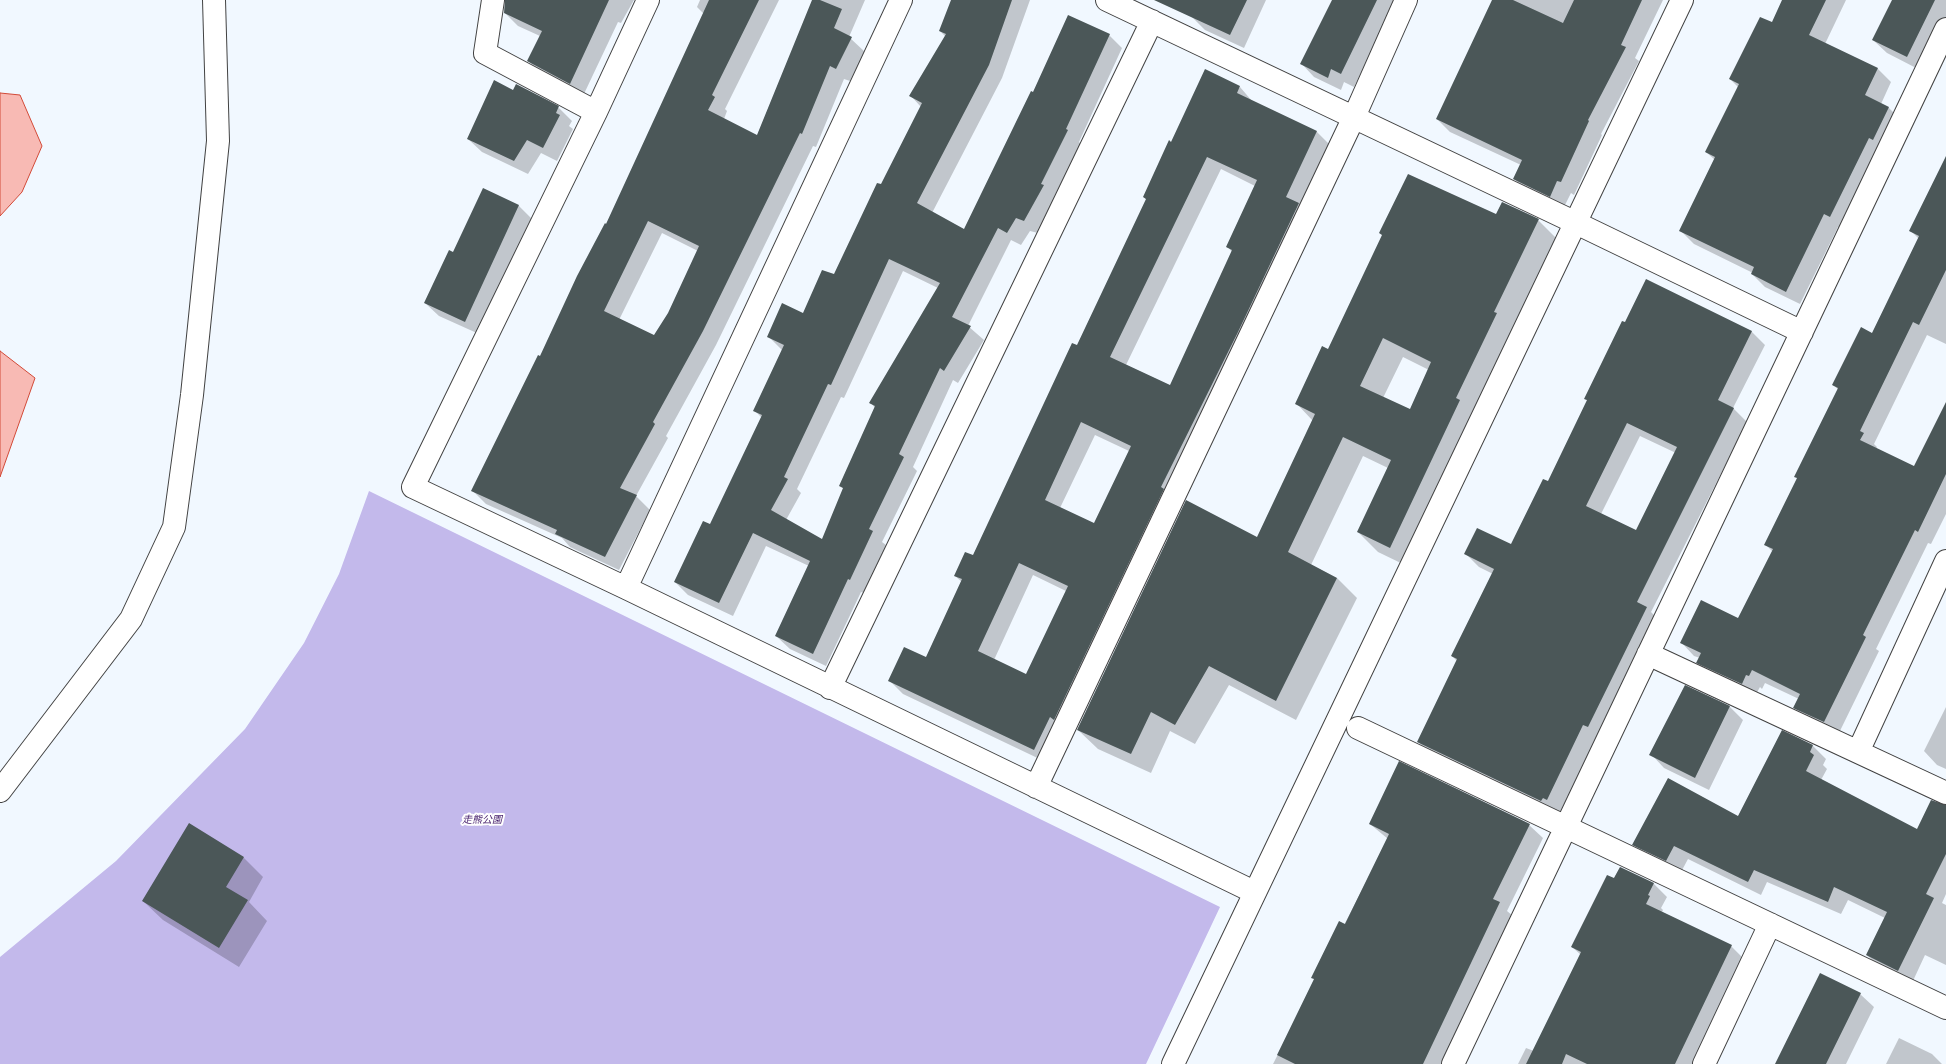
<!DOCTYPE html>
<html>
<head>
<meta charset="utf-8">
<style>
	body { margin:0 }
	canvas { display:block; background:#f1f8ff }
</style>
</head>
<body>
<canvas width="1946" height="1064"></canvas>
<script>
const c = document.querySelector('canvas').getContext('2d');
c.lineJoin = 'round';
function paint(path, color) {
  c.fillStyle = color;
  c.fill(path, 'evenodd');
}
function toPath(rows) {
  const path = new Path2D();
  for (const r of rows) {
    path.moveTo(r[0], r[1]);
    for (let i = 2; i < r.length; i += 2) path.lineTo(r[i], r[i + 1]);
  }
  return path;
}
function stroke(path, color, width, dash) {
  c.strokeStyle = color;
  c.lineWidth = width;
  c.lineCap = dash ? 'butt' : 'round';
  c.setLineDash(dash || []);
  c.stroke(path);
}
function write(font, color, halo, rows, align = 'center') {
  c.font = font + ' Georgia,"Noto Sans JP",serif';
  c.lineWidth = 4;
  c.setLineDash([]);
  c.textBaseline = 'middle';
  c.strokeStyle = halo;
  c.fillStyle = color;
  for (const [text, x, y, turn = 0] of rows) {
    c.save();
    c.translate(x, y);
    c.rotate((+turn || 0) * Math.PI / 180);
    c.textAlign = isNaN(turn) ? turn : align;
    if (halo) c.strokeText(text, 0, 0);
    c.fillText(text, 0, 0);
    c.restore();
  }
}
paint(toPath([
	[369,491,1220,907,1146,1064,0,1064,0,957,116,861,245,729,304,643,339,574]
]), '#c3b9eb');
const water = toPath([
	[0,93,20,95,42,146,22,192,0,216,0,93],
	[0,351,35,378,0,477,0,351]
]);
paint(water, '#f8bab4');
stroke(water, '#d24a38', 1);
paint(toPath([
	[511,0,634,0,621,23,618,22,583,96,542,74,528,61,540,36,518,26,505,13],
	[700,0,779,0,725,109,727,111,724,119,757,136,813,0,865,0,849,37,865,52,850,81,844,79,816,147,813,146,716,345,666,436,668,438,636,496,650,510,619,570,570,547,562,538,486,504,473,491,607,225,704,14,697,7],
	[662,233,698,251,669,313,655,336,619,320],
	[952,0,1030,0,1002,78,932,213,965,230,1033,93,1109,35,1122,48,1079,142,1081,144,1054,197,1056,200,1038,233,1030,231,1021,245,1011,240,968,326,984,340,958,383,953,380,913,467,917,471,882,542,886,545,864,593,861,592,826,666,790,649,776,636,809,566,766,546,733,616,688,595,675,582,711,526,762,418,754,410,782,350,769,337,803,315,835,276,921,107,911,96,946,37,940,31],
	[903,271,938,288,871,403,875,408,840,485,844,489,822,541,786,520,801,493,797,489,841,397,844,398],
	[1161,0,1266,0,1244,48,1205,30,1191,16],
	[1333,0,1402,0,1386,22,1354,87,1344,82,1341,90,1314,77,1301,63],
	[1493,0,1663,0,1635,58,1639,61,1601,134,1602,135,1574,195,1571,193,1563,209,1528,192,1514,179,1521,165,1450,132,1437,119],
	[1783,0,1846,0,1825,44,1878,69,1891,82,1881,104,1889,108,1902,121,1843,229,1838,227,1800,304,1765,287,1752,274,1753,273,1694,244,1681,231,1715,160,1706,152,1738,87,1730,79,1772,24],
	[1893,0,1946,0,1946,18,1920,70,1887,53,1873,40],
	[1240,87,1252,101,1317,132,1330,145,1048,763,903,694,889,680,926,658,962,582,955,576,973,556,1077,346,1147,200,1144,197,1172,143],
	[1221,169,1255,186,1227,246,1232,252,1171,386,1126,365],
	[1095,435,1129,451,1095,524,1060,508],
	[1033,575,1066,591,1027,675,994,660],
	[514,91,558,107,572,121,569,126,573,129,557,161,541,153,528,174,482,152,468,139],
	[1946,158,1946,344,1927,335,1874,444,1877,447,1876,449,1915,468,1946,404,1946,514,1931,544,1928,543,1876,649,1879,651,1838,735,1808,721,1794,708,1799,699,1765,683,1762,689,1760,687,1755,696,1711,676,1697,662,1700,658,1694,656,1681,642,1739,619,1773,552,1766,545,1839,390,1833,385,1872,334,1919,239,1911,231],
	[484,189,519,206,532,219,479,334,439,316,425,303,453,253],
	[1496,216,1538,220,1558,240,1409,567,1378,552,1358,532,1388,468,1363,456,1311,565,1337,578,1357,598,1296,720,1229,685,1195,744,1170,731,1151,773,1098,749,1078,730,1258,538,1313,421,1297,404,1328,350],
	[1403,357,1429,370,1410,411,1383,398],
	[1751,331,1765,345,1733,408,1747,422,1651,612,1660,621,1597,738,1560,812,1556,810,1554,814,1431,755,1418,742,1457,661,1452,656,1493,574,1479,567,1466,554,1512,545,1548,483,1588,401,1585,399],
	[1640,436,1676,453,1637,531,1601,514],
	[1685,686,1730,707,1743,720,1709,790,1664,768,1651,754],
	[1946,707,1946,769,1937,765,1924,751],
	[1782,731,1813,746,1826,759,1823,765,1827,769,1821,780,1917,830,1946,821,1946,894,1942,903,1946,905,1946,965,1925,955,1912,983,1880,968,1867,955,1885,918,1848,900,1841,914,1767,882,1761,895,1688,859,1680,874,1646,858,1633,844,1738,817],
	[1370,824,1529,825,1543,838,1507,911,1513,916,1442,1064,1273,1064,1388,839],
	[189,825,244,858,263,877,249,902,267,921,239,967,163,920,143,901],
	[1620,868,1654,884,1667,897,1661,908,1663,910,1662,912,1731,946,1745,960,1694,1064,1518,1064,1526,1048,1534,1051,1581,955,1572,947],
	[1860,994,1874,1007,1846,1064,1780,1064],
	[1899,1038,1932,1054,1942,1064,1886,1064]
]), '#0003');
paint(toPath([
	[505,0,609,0,570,84,527,61,542,31,504,13],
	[709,0,759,0,712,95,715,97,708,110,757,135,812,0,820,0,842,9,834,28,852,37,836,69,830,66,802,134,800,133,703,331,653,422,655,424,620,488,637,495,605,557,555,534,557,530,471,491,538,355,540,356,577,276,605,223,606,224],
	[648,221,699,246,668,313,654,335,604,311],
	[951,0,1012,0,989,65,917,203,964,229,1031,91,1033,92,1068,15,1110,34,1066,129,1068,130,1041,184,1044,185,1024,221,1016,218,1007,233,998,228,952,317,971,326,944,371,940,368,899,454,904,457,869,529,873,531,850,580,848,579,813,654,775,636,810,561,753,533,719,603,674,582,703,521,710,524,762,415,753,411,784,345,767,337,782,303,803,313,822,270,834,274,877,183,881,184,922,103,909,96,946,34,939,31],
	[889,259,940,283,869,403,875,406,839,486,843,488,822,539,771,510,788,479,784,477,828,384,831,385],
	[1154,0,1247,0,1230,35],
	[1332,0,1377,0,1341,74,1331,69,1328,78,1300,64],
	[1492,0,1513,0,1563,23,1574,0,1642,0,1621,45,1626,47,1588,120,1589,121,1561,182,1557,181,1550,197,1513,179,1522,160,1436,119],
	[1782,0,1826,0,1809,35,1878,68,1865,95,1889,107,1873,140,1869,138,1830,217,1824,214,1786,292,1751,274,1754,267,1679,231,1715,157,1705,152,1739,84,1729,79,1760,17,1772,22],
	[1892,0,1935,0,1907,57,1872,40],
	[1205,69,1240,86,1237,93,1317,131,1286,197,1299,203,1238,332,1161,487,1164,489,1054,720,1050,717,1034,750,888,681,904,647,926,657,962,579,954,576,965,552,973,555,1072,343,1077,345,1146,199,1143,197,1169,140,1171,142],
	[1207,157,1257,180,1226,247,1232,250,1170,385,1110,357],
	[1081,422,1131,446,1094,523,1045,500],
	[1019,563,1068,586,1026,674,978,651],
	[494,80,513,90,516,84,559,106,556,113,560,115,543,148,527,140,514,161,467,139],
	[1946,156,1946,270,1919,325,1913,322,1860,431,1864,433,1860,440,1914,466,1946,402,1946,474,1918,532,1915,530,1863,635,1866,637,1824,722,1793,708,1800,694,1752,670,1749,676,1746,675,1742,684,1696,663,1701,653,1680,643,1701,600,1738,618,1773,549,1764,545,1797,478,1794,477,1838,388,1832,385,1861,327,1872,333,1919,236,1909,231],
	[1408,174,1496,214,1502,202,1539,219,1494,312,1497,313,1456,398,1460,400,1390,548,1357,532,1391,460,1343,437,1288,552,1337,578,1276,701,1209,666,1175,725,1151,712,1131,754,1077,730,1186,500,1257,537,1315,414,1295,404,1322,346,1328,349,1382,235,1379,233],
	[1383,338,1431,362,1410,409,1360,386],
	[483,188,519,205,465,322,424,303,449,250,453,252],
	[1646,279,1752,331,1718,400,1734,408,1637,602,1647,607,1588,727,1583,725,1547,800,1543,798,1541,801,1417,742,1457,659,1451,656,1494,569,1464,554,1477,528,1511,544,1543,479,1548,481,1587,400,1584,399,1622,321,1625,322],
	[1627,423,1677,447,1636,530,1586,506],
	[1685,685,1730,706,1695,778,1649,755],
	[1782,730,1813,745,1810,752,1814,755,1806,771,1917,829,1931,800,1946,805,1946,854,1926,894,1934,898,1898,971,1866,955,1887,912,1834,887,1828,902,1754,870,1748,882,1674,846,1666,861,1632,845,1668,778,1738,816],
	[1399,761,1530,824,1493,899,1500,902,1423,1064,1295,1064,1277,1055,1314,979,1311,978,1339,921,1345,924,1389,834,1369,824],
	[189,823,244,857,226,887,248,900,219,948,142,901],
	[1620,867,1654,883,1648,895,1650,896,1646,904,1732,945,1675,1064,1587,1064,1566,1054,1562,1064,1526,1064,1581,952,1571,947,1607,875,1614,878],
	[1820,973,1861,993,1826,1064,1775,1064]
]), '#4b5758');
const minor = toPath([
	[493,0,485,53,596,112],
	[648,0,596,112,413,487,626,588,1254,892],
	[1107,0,1574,222,1802,332],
	[626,588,901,0],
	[1648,654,1946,793],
	[830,688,1152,21],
	[1358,728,1946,1008],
	[1858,752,1946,561],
	[1036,787,1354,117,1406,0],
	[0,791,131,619,174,527,192,395,218,141,214,0],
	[1173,1064,1682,0],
	[1453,1064,1946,29],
	[1704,1064,1770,924]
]);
stroke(minor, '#424242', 24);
stroke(minor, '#fff', 22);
write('italic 10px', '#441c6a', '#fff', [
	["走熊公園",482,819]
]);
</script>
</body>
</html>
